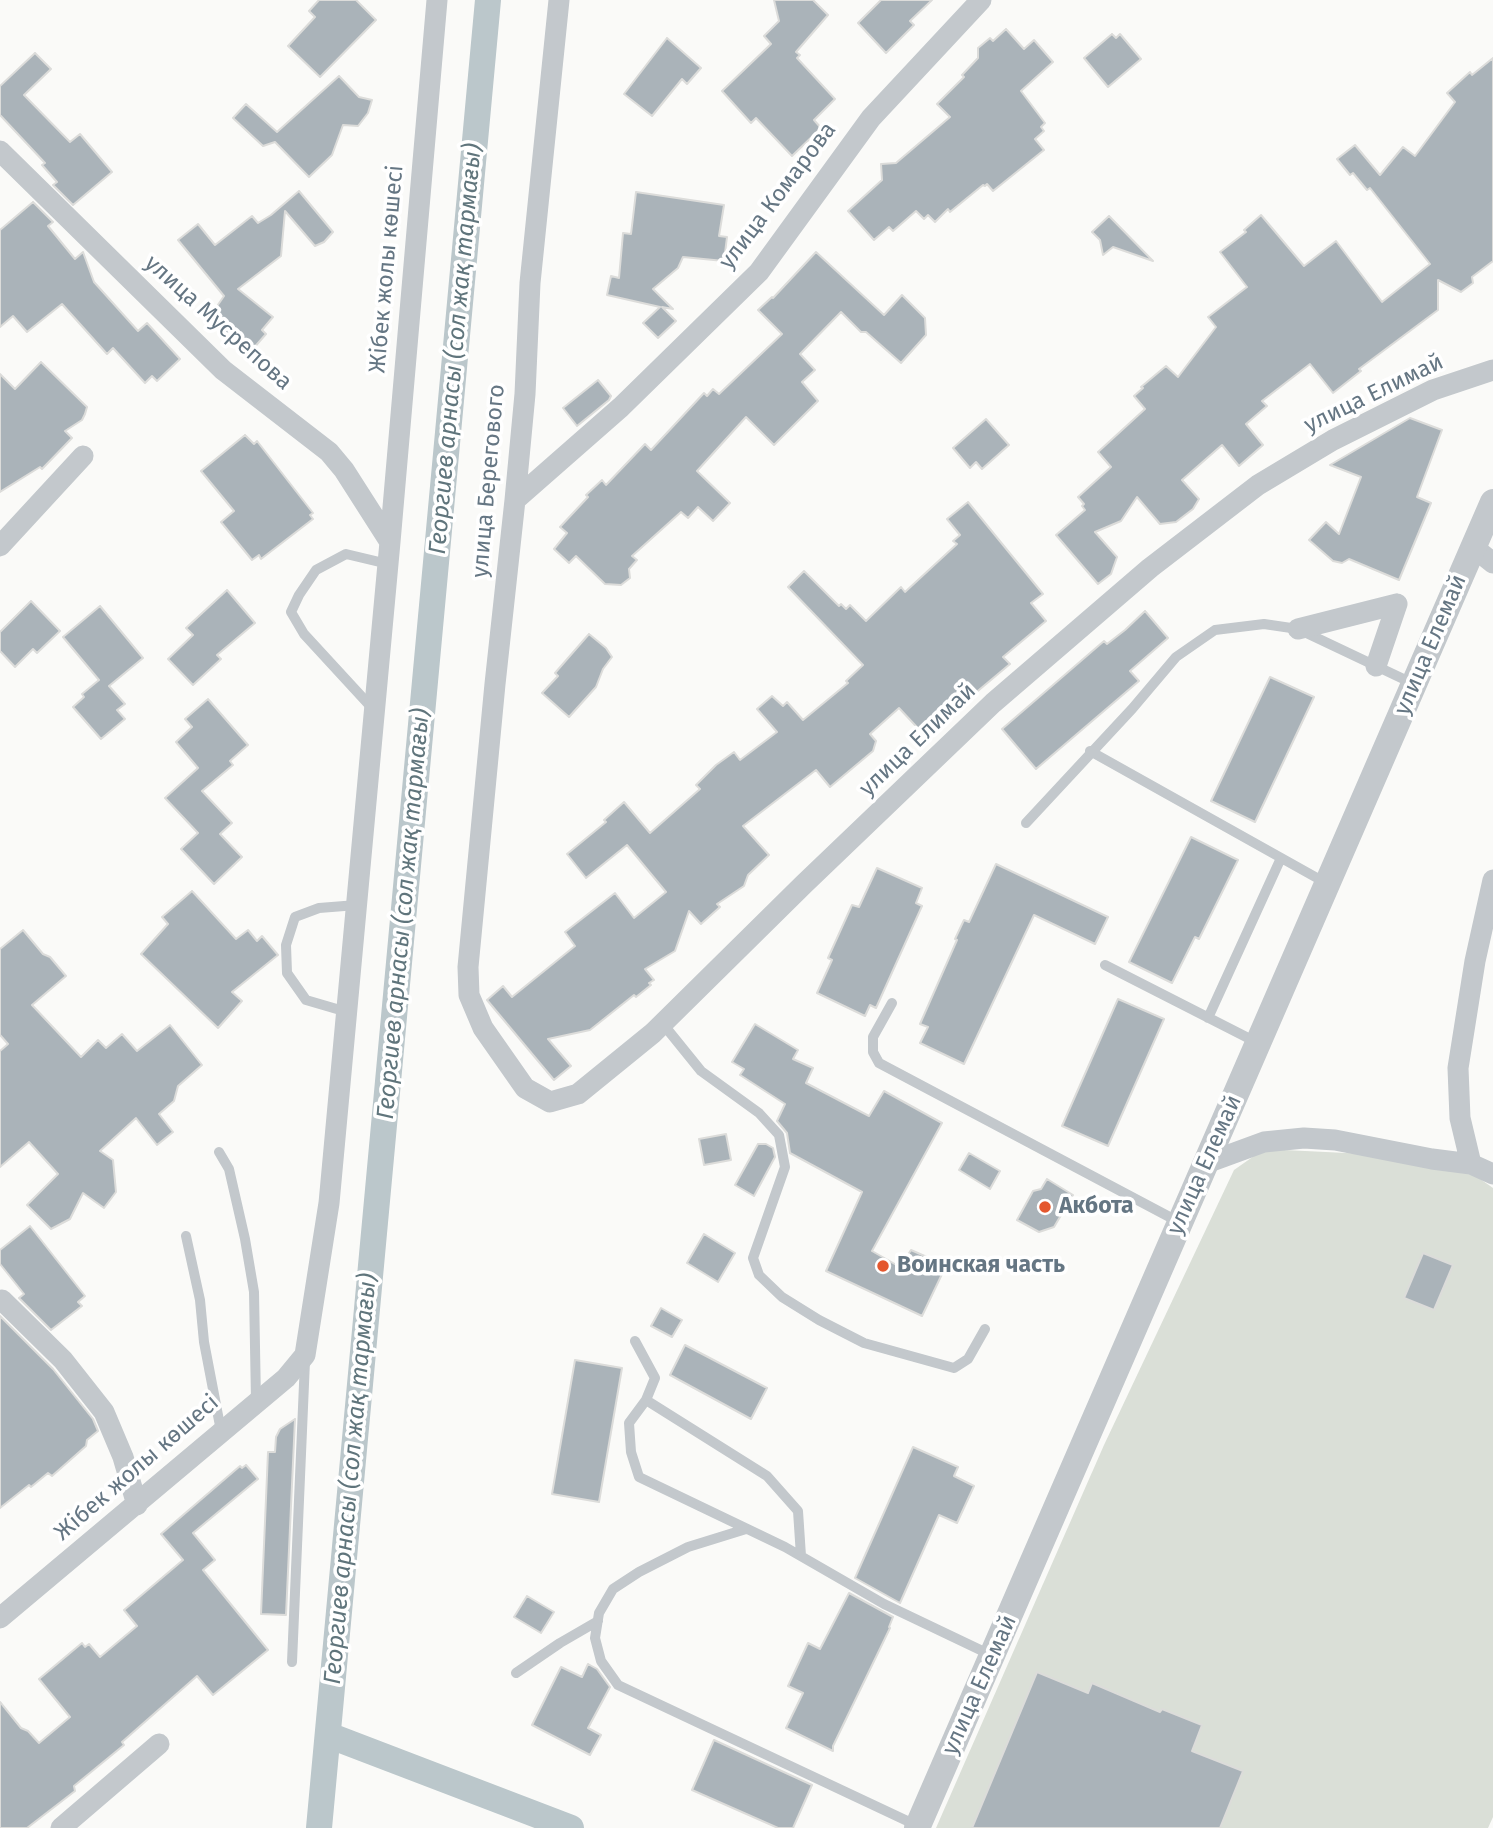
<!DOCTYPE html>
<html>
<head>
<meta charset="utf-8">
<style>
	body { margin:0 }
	canvas { display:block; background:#fafaf8 }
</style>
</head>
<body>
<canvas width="1493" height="1828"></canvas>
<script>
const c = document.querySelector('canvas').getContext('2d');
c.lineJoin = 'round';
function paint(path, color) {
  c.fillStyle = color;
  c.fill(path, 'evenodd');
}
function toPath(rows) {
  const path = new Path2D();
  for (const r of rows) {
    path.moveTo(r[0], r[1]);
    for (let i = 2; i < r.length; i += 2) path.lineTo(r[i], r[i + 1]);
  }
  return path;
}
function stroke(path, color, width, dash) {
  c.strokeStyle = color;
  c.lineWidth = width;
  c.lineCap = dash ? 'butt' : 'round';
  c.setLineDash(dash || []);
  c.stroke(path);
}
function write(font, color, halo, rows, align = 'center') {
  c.font = font + ' "Fira Sans",sans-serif';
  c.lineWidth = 7;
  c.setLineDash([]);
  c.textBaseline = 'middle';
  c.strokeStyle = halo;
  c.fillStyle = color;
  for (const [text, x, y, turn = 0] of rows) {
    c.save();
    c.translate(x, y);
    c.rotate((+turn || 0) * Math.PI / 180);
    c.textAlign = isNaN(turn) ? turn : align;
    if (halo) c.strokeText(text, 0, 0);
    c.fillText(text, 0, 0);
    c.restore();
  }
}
paint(toPath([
	[1264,1149,1387,1155,1466,1169,1493,1188,1493,1817,1488,1828,936,1828,1104,1445,1234,1170]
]), '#dadfd7');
stroke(toPath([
	[328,1735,571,1828],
	[319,1828,488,0]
]), '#bbc7cb', 26);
const building = toPath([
	[319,0,356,0,376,20,320,77,288,46,315,17,309,11,319,0],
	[774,0,813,0,828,15,796,52,800,55,797,58,835,99,814,120,821,128,792,156,756,118,751,123,722,91,771,44,764,36,779,21,774,0],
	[881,0,932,0,910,21,914,25,886,53,858,23,881,0],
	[1006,29,1024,49,1034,40,1053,62,1021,91,1045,123,1041,127,1044,131,1035,139,1044,150,993,191,987,184,985,186,983,185,950,212,948,209,935,222,928,215,924,219,916,211,893,231,889,227,874,240,848,211,882,180,881,164,896,163,950,117,937,104,964,77,962,75,978,58,978,48,990,38,993,41,1006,29],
	[1112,34,1116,38,1120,34,1141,59,1108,87,1084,58,1112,34],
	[667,38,701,68,687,84,682,79,652,116,624,94,667,38],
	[35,53,51,69,24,95,70,142,80,134,112,172,73,205,53,185,57,182,42,165,45,163,0,115,0,86,35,53],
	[1493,58,1493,261,1472,277,1473,283,1461,292,1438,280,1438,310,1359,369,1361,371,1333,393,1310,364,1262,401,1267,406,1246,424,1263,445,1239,466,1222,445,1182,480,1199,499,1193,509,1176,522,1160,524,1137,497,1121,521,1095,532,1117,557,1111,574,1098,584,1056,535,1085,510,1082,506,1084,504,1078,497,1111,467,1098,452,1145,409,1134,396,1143,388,1141,387,1166,366,1178,377,1216,327,1208,317,1247,287,1220,252,1246,232,1244,230,1261,215,1304,266,1336,241,1382,302,1430,264,1370,188,1367,190,1353,173,1350,175,1337,159,1355,145,1380,175,1403,147,1415,156,1455,102,1447,93,1470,72,1472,75,1493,58],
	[339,76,359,97,372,100,368,113,358,126,343,125,332,155,309,177,275,142,263,146,233,118,246,104,277,132,339,76],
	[299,191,333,232,324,242,315,246,285,211,281,256,238,289,273,317,262,330,266,334,252,350,244,350,219,330,227,322,213,312,224,296,178,240,198,224,215,245,252,216,258,223,271,215,299,191],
	[636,192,724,205,719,236,727,237,724,261,683,257,678,268,653,289,673,309,662,307,676,321,658,338,643,323,660,307,607,295,611,276,619,278,623,233,631,234,636,192],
	[33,202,53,222,48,226,75,259,83,252,94,282,138,331,147,323,180,359,157,381,152,376,145,383,113,348,107,354,62,304,27,332,13,316,0,327,0,230,33,202],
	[1109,216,1153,261,1113,247,1103,255,1100,240,1092,232,1109,216],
	[816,252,884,315,902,295,925,318,926,335,901,363,866,332,861,332,841,312,800,354,815,370,802,382,818,401,774,445,746,417,697,471,730,503,713,521,698,507,688,518,681,512,632,556,637,560,629,569,630,578,621,585,605,584,576,556,569,563,554,549,567,533,560,527,588,497,586,495,602,480,606,485,645,444,651,450,704,393,707,396,713,389,719,394,782,334,758,310,772,297,773,298,816,252],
	[41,362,87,407,85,414,82,420,65,431,72,438,42,469,40,467,0,492,0,374,15,389,41,362],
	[598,380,611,396,609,400,577,426,563,408,598,380],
	[1410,418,1442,430,1417,497,1431,503,1399,580,1349,559,1342,563,1333,561,1309,540,1326,522,1339,534,1361,477,1330,465,1410,418],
	[986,419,1009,445,982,469,976,462,970,468,953,448,986,419],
	[245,435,254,444,257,441,313,513,310,515,313,519,261,559,259,555,252,560,221,522,234,511,201,471,245,435],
	[968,502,1043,594,1031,603,1046,621,1003,657,1010,664,967,700,928,739,899,708,870,734,876,741,873,751,830,787,816,770,743,826,769,855,748,875,744,886,717,904,720,907,701,924,689,911,675,951,645,969,654,980,649,983,651,985,636,997,634,995,590,1030,548,1039,571,1066,554,1080,487,1000,503,986,512,997,575,946,565,932,615,893,634,918,666,892,627,845,586,878,567,854,606,822,604,820,624,802,650,833,700,789,696,785,716,765,734,752,740,760,777,732,757,709,772,696,783,706,787,702,803,720,848,683,846,681,863,665,788,587,804,571,839,606,841,604,846,609,850,605,866,621,901,587,905,592,957,544,953,541,960,535,947,519,968,502],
	[227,590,255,623,217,655,221,659,193,685,168,659,193,635,186,628,227,590],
	[31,601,60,631,37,653,33,649,15,667,0,651,0,632,31,601],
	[100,606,143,658,109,686,125,704,117,710,125,719,101,739,73,707,84,697,82,694,99,680,63,637,100,606],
	[1145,611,1168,638,1130,671,1139,681,1036,769,1002,729,1104,641,1107,644,1125,630,1145,611],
	[589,634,606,648,612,657,603,669,596,687,569,717,542,693,558,676,555,673,589,634],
	[1270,677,1314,697,1255,822,1211,801,1270,677],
	[208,699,248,745,230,761,233,765,202,791,232,823,220,834,242,857,214,884,181,849,198,833,165,798,198,768,176,742,192,727,185,719,208,699],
	[1191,837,1238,860,1199,939,1195,937,1172,983,1129,962,1191,837],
	[996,864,1108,917,1095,944,1034,915,964,1064,920,1043,928,1027,920,1024,957,940,955,939,964,920,969,922,996,864],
	[877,868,922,888,916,903,922,906,876,1008,870,1005,865,1016,817,993,832,960,828,958,852,905,859,907,877,868],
	[192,891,236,939,248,930,257,941,262,936,278,955,232,992,242,1001,218,1028,141,954,168,924,162,917,192,891],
	[23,930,43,954,50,957,66,976,32,1005,81,1057,98,1040,106,1048,122,1034,137,1051,170,1025,202,1065,178,1086,174,1101,159,1114,173,1132,157,1145,136,1118,100,1151,113,1160,116,1192,104,1208,83,1193,70,1219,51,1229,27,1205,58,1174,29,1142,0,1167,0,1051,8,1044,0,1035,0,949,23,930],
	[1118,999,1164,1019,1108,1146,1062,1126,1118,999],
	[755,1024,798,1050,793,1059,813,1068,806,1083,869,1116,884,1091,942,1123,872,1251,900,1267,911,1250,936,1261,943,1272,922,1316,826,1271,862,1192,790,1153,787,1133,777,1121,785,1104,740,1075,744,1069,732,1062,755,1024],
	[726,1134,731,1160,704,1165,699,1139,726,1134],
	[758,1144,766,1144,773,1148,775,1157,754,1196,735,1185,758,1144],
	[969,1153,1000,1171,990,1189,959,1170,969,1153],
	[1047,1179,1073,1195,1054,1227,1039,1232,1017,1220,1033,1191,1041,1189,1047,1179],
	[30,1226,85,1296,78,1302,82,1306,51,1330,19,1298,24,1294,0,1264,0,1250,30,1226],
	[704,1234,735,1253,718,1282,687,1263,704,1234],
	[1423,1253,1453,1265,1434,1310,1404,1298,1423,1253],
	[661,1308,682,1320,672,1337,651,1326,661,1308],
	[0,1316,53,1369,93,1419,98,1431,87,1440,86,1446,52,1476,48,1473,31,1487,29,1485,0,1508,0,1316],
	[685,1345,767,1388,751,1419,670,1375,685,1345],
	[575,1360,622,1368,599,1502,552,1494,575,1360],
	[295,1419,286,1615,261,1614,268,1452,275,1452,276,1437,280,1429,295,1419],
	[913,1447,958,1467,954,1476,974,1486,957,1523,939,1515,900,1603,855,1578,913,1447],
	[246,1465,258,1479,193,1533,215,1560,203,1570,268,1650,213,1695,197,1676,122,1742,124,1745,74,1786,75,1791,27,1828,0,1828,0,1702,21,1728,28,1731,39,1743,70,1717,39,1679,82,1643,85,1647,89,1644,100,1657,137,1626,124,1610,183,1560,161,1534,240,1466,242,1468,246,1465],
	[849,1593,893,1617,889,1627,890,1628,833,1746,833,1751,786,1728,803,1693,788,1686,808,1643,820,1649,849,1593],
	[527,1596,554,1612,541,1633,514,1617,527,1596],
	[588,1664,597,1669,610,1687,588,1728,601,1735,590,1755,532,1725,561,1667,582,1677,588,1664],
	[1037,1672,1088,1693,1092,1683,1160,1712,1162,1709,1202,1725,1192,1751,1243,1771,1220,1828,972,1828,1037,1672],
	[714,1740,812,1785,793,1828,778,1828,692,1790,714,1740]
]);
paint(building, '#aab3b9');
stroke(building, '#dcdcda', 2);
stroke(toPath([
	[373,709,304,634,291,612,299,595,316,570,346,554,388,564],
	[1090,751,1326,883],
	[1026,823,1132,709,1176,657,1215,630,1264,624,1298,629,1414,684],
	[1105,965,1258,1043],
	[892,1003,873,1037,873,1052,879,1063,1179,1222],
	[347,1012,306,1000,287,973,286,945,295,917,319,908,357,905],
	[1208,1018,1281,858],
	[663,1024,701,1071,759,1113,779,1135,785,1167,753,1258,759,1275,782,1297,819,1320,864,1343,954,1368,968,1359,985,1329],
	[219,1152,229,1169,245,1239,254,1292,256,1401],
	[186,1236,200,1300,204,1342,221,1431],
	[635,1341,655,1378,646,1400,629,1423,631,1452,639,1477,785,1547,884,1604,993,1656],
	[646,1400,767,1476,798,1511,801,1556],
	[746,1529,688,1547,639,1572,613,1589,599,1613,595,1638,601,1661,618,1685,918,1826],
	[292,1662,305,1361],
	[516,1673,560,1643,598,1621]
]), '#c3c8cc', 10);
stroke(toPath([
	[559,0,530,283,525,394,515,500,495,684,468,967,469,995,483,1028,525,1088,550,1102,578,1094,653,1033,804,884,993,703,1150,568,1258,485,1333,440,1433,390,1493,370],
	[0,151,223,370,329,452,344,470,390,542],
	[515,500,621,407,759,272,871,118,981,0],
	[0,546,83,456],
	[1473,547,1493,563],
	[1298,629,1397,604],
	[1376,666,1397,604],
	[1204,1164,1264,1142,1304,1138,1335,1140,1432,1159,1471,1164,1493,1174],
	[1471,1164,1460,1118,1458,1068,1475,961,1493,880],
	[2,1300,63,1360,104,1412,123,1457,137,1505],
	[0,1618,286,1378,305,1355,329,1203,390,542,437,0],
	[61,1828,159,1744]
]), '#c3c8cc', 21);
stroke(toPath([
	[917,1828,1493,502]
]), '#c3c8cc', 26);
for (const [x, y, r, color] of [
	[1045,1207,7,"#e4572e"],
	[883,1266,7,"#e4572e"]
]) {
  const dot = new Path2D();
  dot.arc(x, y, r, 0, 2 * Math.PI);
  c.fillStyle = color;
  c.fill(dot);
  stroke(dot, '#fff', 2.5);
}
write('23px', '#657683', '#fff', [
	["улица Комарова",778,196,-53],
	["Жібек жолы көшесі",387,269,-85],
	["улица Мусрепова",218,323,42],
	["улица Елимай",1374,394,-26],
	["улица Берегового",489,481,-85],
	["улица Елемай",1431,645,-67],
	["улица Елимай",918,740,-44],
	["улица Елемай",1205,1165,-66],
	["Жібек жолы көшесі",137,1468,-41],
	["улица Елемай",980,1685,-66]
]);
write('bold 23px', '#657683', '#fff', [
	["Акбота",1059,1207],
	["Воинская часть",897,1266]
], 'left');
write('italic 24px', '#60757c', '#fff', [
	["Георгиев арнасы (сол жақ тармағы)",456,349,-85],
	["Георгиев арнасы (сол жақ тармағы)",404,914,-85],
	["Георгиев арнасы (сол жақ тармағы)",351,1479,-85]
]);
</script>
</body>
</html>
